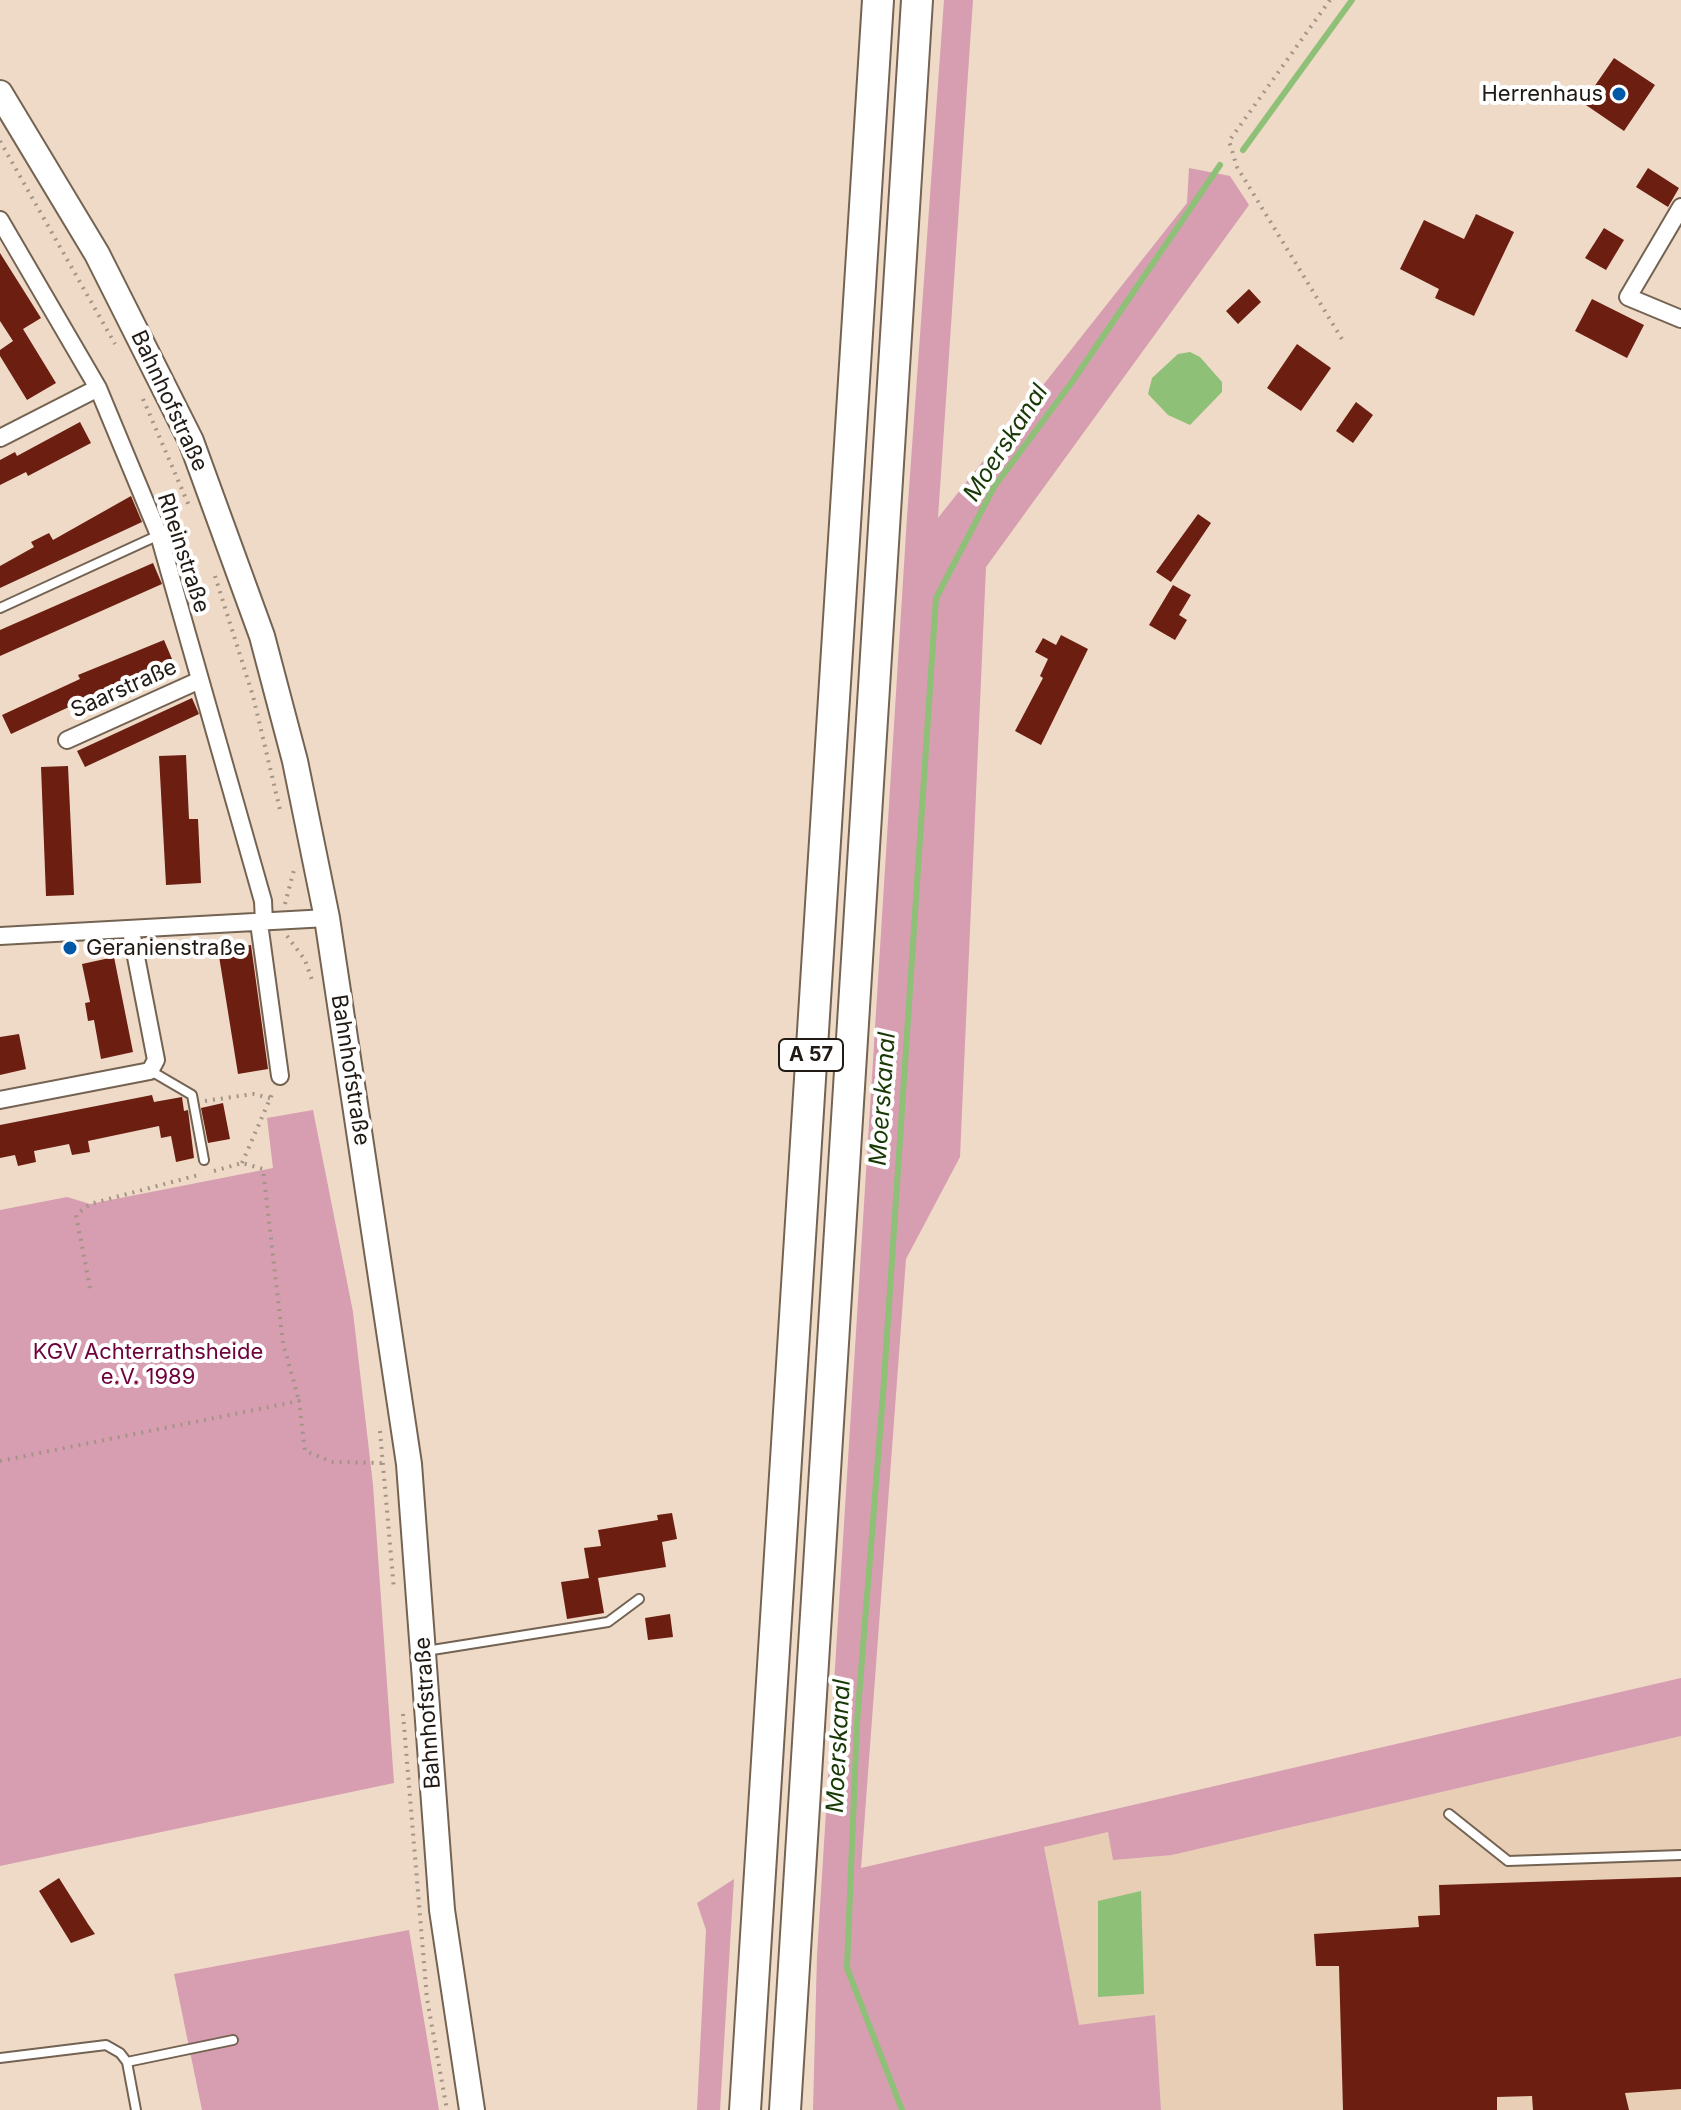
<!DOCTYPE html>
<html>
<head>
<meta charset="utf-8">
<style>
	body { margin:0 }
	canvas { display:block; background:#eedac7 }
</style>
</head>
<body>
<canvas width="1681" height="2110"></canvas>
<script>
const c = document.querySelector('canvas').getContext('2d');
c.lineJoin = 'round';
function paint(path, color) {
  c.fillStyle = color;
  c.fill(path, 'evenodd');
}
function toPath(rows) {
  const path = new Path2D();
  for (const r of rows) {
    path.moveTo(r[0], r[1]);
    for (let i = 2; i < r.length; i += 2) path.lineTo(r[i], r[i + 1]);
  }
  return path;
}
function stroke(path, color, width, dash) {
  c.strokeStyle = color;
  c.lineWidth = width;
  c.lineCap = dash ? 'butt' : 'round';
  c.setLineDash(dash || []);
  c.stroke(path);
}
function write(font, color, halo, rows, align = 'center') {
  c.font = font + ' Inter,sans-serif';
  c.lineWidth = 8;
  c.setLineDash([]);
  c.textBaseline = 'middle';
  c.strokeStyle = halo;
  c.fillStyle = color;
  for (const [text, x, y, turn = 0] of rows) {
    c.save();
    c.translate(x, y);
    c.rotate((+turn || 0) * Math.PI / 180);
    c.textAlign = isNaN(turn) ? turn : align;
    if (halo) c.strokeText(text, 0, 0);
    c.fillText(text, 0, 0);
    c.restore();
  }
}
paint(toPath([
	[1681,1736,1681,2110,1161,2110,1155,2015,1079,2026,1044,1847,1108,1831,1172,1855]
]), '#e7ceb5');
paint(toPath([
	[944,0,973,0,938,518,1187,203,1189,168,1230,176,1249,205,986,567,960,1157,906,1259,861,1868,1681,1678,1681,1736,1172,1855,1113,1860,1108,1832,1044,1847,1079,2025,1155,2015,1161,2110,813,2110,817,1955,907,517],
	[313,1110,353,1312,373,1485,394,1783,0,1866,0,1210,67,1197,90,1204,273,1168,267,1118],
	[734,1879,720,2110,697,2110,706,1930,697,1903],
	[409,1930,439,2110,202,2110,174,1974]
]), '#d69eb0');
paint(toPath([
	[1190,352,1200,357,1222,382,1222,392,1190,425,1168,415,1148,394,1152,378,1178,354],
	[1141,1891,1144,1994,1098,1997,1098,1901]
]), '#8ec078');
stroke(toPath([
	[1243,150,1352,0],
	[902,2110,847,1968,857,1722,883,1395,936,598,994,487,1072,382,1220,165]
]), '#8ec078', 6);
paint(toPath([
	[1614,58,1655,85,1624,131,1583,103],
	[1648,168,1679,188,1668,207,1636,187],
	[1476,214,1514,232,1474,316,1435,298,1439,289,1400,269,1424,220,1464,239],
	[1604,228,1624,240,1606,270,1585,258],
	[0,253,41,318,23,329,56,383,27,400,0,356,0,350,13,341,0,321],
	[1249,289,1261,302,1238,324,1226,311],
	[1592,299,1644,325,1627,358,1575,331],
	[1297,344,1331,368,1301,411,1267,388],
	[1356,402,1373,415,1353,443,1336,431],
	[80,422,91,443,28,476,26,472,0,485,0,460,15,452,17,456],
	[131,496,142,522,0,588,0,566,34,547,31,542,49,533,53,540],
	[1198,514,1211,523,1171,582,1156,572],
	[153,563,162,584,0,656,0,630],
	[1173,585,1191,595,1179,615,1187,620,1175,640,1149,625],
	[1061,635,1088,649,1041,745,1015,731,1043,678,1040,676,1048,659,1035,652,1043,638,1056,645],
	[164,640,172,659,11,734,2,715,80,679,78,675],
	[192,698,199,714,85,767,77,751],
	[186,755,189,819,198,819,201,883,166,885,159,756],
	[68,766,74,895,46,896,41,767],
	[251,945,268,1069,238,1074,218,950],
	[114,957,133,1052,101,1059,94,1020,88,1021,85,1003,90,1002,82,964],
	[19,1034,26,1069,0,1075,0,1037],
	[152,1095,154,1102,182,1097,184,1111,188,1110,194,1158,176,1162,171,1136,161,1138,159,1126,88,1141,90,1152,72,1155,69,1144,34,1151,36,1162,18,1166,15,1155,0,1158,0,1125],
	[223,1103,230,1139,208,1143,201,1108],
	[672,1513,677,1539,662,1542,666,1567,598,1578,604,1613,567,1619,561,1582,589,1578,584,1548,601,1546,598,1530,658,1520,657,1515],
	[670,1614,673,1637,648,1640,645,1618],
	[1681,1877,1681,2089,1625,2093,1629,2110,1533,2110,1532,2096,1497,2097,1497,2110,1343,2110,1339,1966,1316,1966,1314,1934,1419,1927,1418,1916,1440,1915,1439,1885],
	[59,1878,88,1924,95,1934,71,1943,39,1891]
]), '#6c1e11');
const service = toPath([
	[0,608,159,535],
	[151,1071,192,1095,204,1160],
	[426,1651,608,1622,639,1599],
	[1449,1814,1508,1861,1681,1855],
	[0,2058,106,2045,120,2053,127,2062,136,2110],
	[127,2062,233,2040]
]);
const minor = toPath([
	[1681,207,1628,297,1681,319],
	[0,220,98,388,159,535,263,901,264,922],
	[0,438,98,388],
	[67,740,200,680],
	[259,923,280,1076],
	[0,936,327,918],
	[0,1100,150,1071,156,1060,131,931]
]);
const secondary = toPath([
	[0,93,97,254,191,441,262,636,295,761,327,918,409,1464,442,1910,472,2110]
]);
const motorway = toPath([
	[745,2110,878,0],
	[785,2110,917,0]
]);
stroke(service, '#746352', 12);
stroke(minor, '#746352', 20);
stroke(secondary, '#746352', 28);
stroke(motorway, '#746352', 34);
stroke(toPath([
	[1330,0,1229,141,1237,167,1345,344],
	[0,141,115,344],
	[143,399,190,508],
	[215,576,253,696,281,814],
	[285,904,294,870],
	[287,936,305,960,313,983],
	[205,1101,253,1094,270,1098],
	[242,1163,273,1092],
	[214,1171,242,1163,263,1169,283,1343,299,1401],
	[90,1288,76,1215,90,1204,202,1174],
	[380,1431,394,1590],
	[0,1461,299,1401,305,1451,333,1462,385,1463],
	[403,1714,427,1999,447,2110]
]), '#a39486', 4, [2, 6]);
stroke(service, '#fff', 8);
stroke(minor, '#fff', 16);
stroke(secondary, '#fff', 24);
stroke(motorway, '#fff', 30);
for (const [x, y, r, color] of [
	[1619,94,8,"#0058a6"],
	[70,948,8,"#0058a6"]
]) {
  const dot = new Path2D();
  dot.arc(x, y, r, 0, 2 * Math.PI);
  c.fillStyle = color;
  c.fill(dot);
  stroke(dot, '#fff', 3);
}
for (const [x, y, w] of [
	[811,1055,64]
]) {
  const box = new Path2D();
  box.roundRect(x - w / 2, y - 16, w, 32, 6);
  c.fillStyle = '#fff';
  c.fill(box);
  stroke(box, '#211a14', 2);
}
write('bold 20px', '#211a14', null, [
	["A 57",811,1055]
]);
write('22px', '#211a14', '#fff', [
	["Herrenhaus",1603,94],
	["Geranienstraße",86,948,"left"]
], 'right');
write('22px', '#211a14', '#fff', [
	["Bahnhofstraße",169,401,65],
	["Rheinstraße",183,553,72],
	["Saarstraße",124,689,-24],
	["Bahnhofstraße",350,1070,81],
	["Bahnhofstraße",428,1713,-94]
]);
write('22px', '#6e023b', '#fff', [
	["KGV Achterrathsheide",148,1352],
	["e.V. 1989",148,1377]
]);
write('italic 24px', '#183805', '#fff', [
	["Moerskanal",1006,443,-57],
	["Moerskanal",883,1099,-86],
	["Moerskanal",839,1746,-87]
]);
</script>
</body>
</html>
